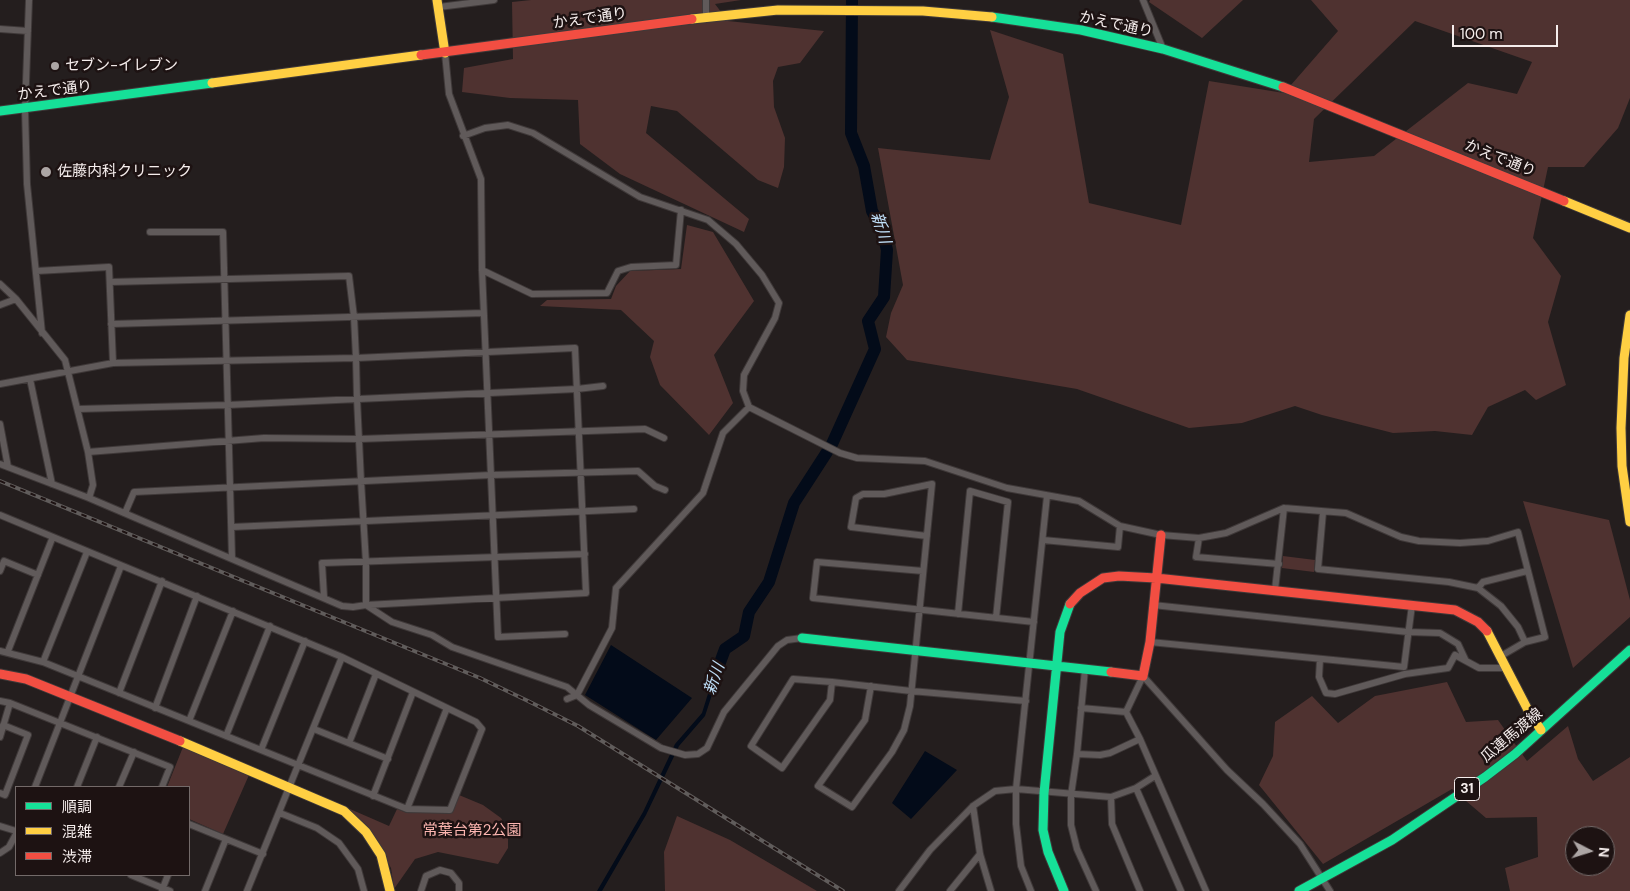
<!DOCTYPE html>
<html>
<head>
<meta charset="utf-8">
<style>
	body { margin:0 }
	#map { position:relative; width:1630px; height:891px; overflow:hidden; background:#241e1e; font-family:"DM Sans","Noto Sans JP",sans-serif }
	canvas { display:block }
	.legend { position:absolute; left:15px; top:786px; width:175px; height:90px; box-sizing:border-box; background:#1d1212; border:1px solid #736a69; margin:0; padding:6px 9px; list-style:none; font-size:15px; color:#f5edec }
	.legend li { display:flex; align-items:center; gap:10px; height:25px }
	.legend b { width:25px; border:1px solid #736a69 }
	.north { position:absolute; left:1565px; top:826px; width:50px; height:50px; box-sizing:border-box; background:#1d1212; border:1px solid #736a69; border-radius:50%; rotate:95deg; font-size:14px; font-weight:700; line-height:20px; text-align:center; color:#f5edec }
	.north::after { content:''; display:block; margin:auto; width:18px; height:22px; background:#aca5a4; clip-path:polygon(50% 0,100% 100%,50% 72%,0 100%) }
	.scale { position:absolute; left:1452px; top:25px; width:106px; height:22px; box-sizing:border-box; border:2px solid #f5edec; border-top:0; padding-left:6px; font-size:15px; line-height:18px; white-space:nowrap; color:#f5edec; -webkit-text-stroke:4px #1d1212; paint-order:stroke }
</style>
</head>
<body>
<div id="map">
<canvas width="1630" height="891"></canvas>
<ul class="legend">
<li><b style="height:6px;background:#16e098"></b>順調</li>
<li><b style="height:6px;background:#ffcf43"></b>混雑</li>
<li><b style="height:6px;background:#f24e42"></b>渋滞</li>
</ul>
<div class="north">N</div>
<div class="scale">100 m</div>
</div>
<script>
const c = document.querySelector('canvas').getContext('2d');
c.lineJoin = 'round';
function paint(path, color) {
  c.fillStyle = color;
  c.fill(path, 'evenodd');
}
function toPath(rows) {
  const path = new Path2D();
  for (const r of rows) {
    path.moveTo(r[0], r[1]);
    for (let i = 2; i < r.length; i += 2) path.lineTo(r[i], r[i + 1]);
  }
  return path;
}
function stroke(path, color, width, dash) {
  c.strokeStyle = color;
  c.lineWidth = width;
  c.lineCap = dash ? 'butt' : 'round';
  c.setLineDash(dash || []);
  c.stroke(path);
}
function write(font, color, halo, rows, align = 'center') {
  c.font = font + ' "DM Sans","Noto Sans JP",sans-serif';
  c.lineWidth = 5;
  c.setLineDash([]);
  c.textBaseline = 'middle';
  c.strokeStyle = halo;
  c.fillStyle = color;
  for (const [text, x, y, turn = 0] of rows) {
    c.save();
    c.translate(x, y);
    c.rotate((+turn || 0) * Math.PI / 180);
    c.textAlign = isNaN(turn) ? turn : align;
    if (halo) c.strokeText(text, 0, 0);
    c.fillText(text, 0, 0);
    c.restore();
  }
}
paint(toPath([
	[531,0,741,0,715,4,728,21,824,31,800,63,778,67,773,81,774,107,785,138,784,167,778,188,758,180,677,111,651,106,646,133,749,219,744,232,620,174,580,144,578,100,510,98,462,92,464,68,513,59,512,2],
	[1150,0,1243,0,1202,38,1149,2],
	[1311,0,1630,0,1630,98,1618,128,1584,167,1548,167,1533,238,1561,276,1548,322,1566,385,1536,400,1525,390,1488,407,1472,435,1435,431,1393,433,1322,415,1295,406,1242,423,1189,428,1077,389,907,360,886,337,891,313,903,285,878,148,990,160,1009,97,990,30,1063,54,1089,203,1181,225,1209,81,1284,93,1338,31],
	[1415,21,1532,62,1517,94,1468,83,1374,156,1309,162,1314,119],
	[687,225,713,232,754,301,714,355,733,403,709,435,660,385,650,357,654,341,621,310,540,306,547,300,611,299,616,286,630,271,681,269],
	[1523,501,1609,520,1630,600,1630,617,1573,668],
	[1283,556,1315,560,1314,572,1282,568],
	[1447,682,1466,722,1498,720,1527,761,1568,726,1578,759,1593,781,1630,757,1630,891,1510,891,1505,868,1538,857,1537,817,1486,818,1452,789,1323,864,1259,785,1273,756,1275,722,1312,696,1338,723,1375,696],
	[1575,836,1605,836,1605,866,1575,866],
	[183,747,249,775,223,834,189,819,189,787,167,787],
	[459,795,483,805,501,818,508,830,508,848,498,864,438,852,415,859,394,889,391,868,369,830,347,812,350,809,389,826,397,809,407,813,451,813],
	[677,816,730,840,817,891,665,891,664,852]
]), '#4f3230');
paint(toPath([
	[611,645,692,698,656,740,585,695],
	[721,652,725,655,705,716,679,746,646,815,602,891,597,891,643,812,675,744,702,713],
	[925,751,957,770,911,819,892,803]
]), '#030b19');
stroke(toPath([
	[832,444,875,349,868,321,884,297,887,250,882,229,872,211,864,166,851,133,852,0],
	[718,668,725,649,744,636,749,612,769,582,794,503,827,452]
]), '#030b19', 12);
const street = toPath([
	[29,0,25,109,27,184,42,333],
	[706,0,706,17],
	[1143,0,1163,49],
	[439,7,494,0],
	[0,29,28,31],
	[445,53,449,94,481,179,482,270,498,637,565,634],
	[463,136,485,128,508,125,533,133,640,197,708,220,736,244,762,275,779,303,775,318,744,375,743,391,749,407,840,453,857,458,925,461,1007,488,1079,501,1120,526,1161,535,1199,538,1226,533,1284,508,1346,513,1401,537,1419,541,1460,543,1488,541,1518,532,1545,637,1525,642,1501,656],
	[150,232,223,232,232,558],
	[482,270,532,294,607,293,618,271,631,267,676,265,681,210],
	[36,271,109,267,113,363],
	[0,284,16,299,65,360,88,452,93,485,89,498],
	[0,305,16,299],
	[111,324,484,313],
	[30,379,52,484],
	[0,384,113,363,356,358,575,348,586,593,366,605,366,563,361,481,357,399,356,358,354,317,349,276,110,282],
	[78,409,227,405,577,389,603,386],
	[0,424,8,467],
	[88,452,264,438,359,439,645,429,664,438],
	[0,464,89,498,342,606,353,607,366,605,392,622,432,635,452,647,567,687,589,705,661,748,685,755,698,754,707,748,724,712,778,646,787,640,802,638],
	[1323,512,1318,569,1449,582,1478,588,1501,606,1518,627,1525,642],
	[125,513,134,492,491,475,638,471,655,486,665,490],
	[0,515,342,657,476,722,482,729,450,810,407,809],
	[232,527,634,509],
	[1199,538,1196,557,1279,564],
	[1043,540,1118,547,1120,526],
	[0,571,4,561,38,575],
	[923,571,817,562,813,598,1034,622],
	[1478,588,1483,582,1527,571],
	[1275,590,1284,508],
	[324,597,322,563,585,554],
	[1153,605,1408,632,1440,633,1458,644,1465,659],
	[958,614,970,491,1008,502,996,618],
	[1150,642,1404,667,1412,605],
	[0,651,43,662,407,809,447,708],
	[8,651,52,539],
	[1320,659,1319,677,1326,693,1335,694,1405,674,1448,668,1455,655,1479,668,1507,668],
	[43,662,87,552],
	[1085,669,1077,754,1071,795,1071,825,1077,849,1096,891],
	[832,682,830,700,782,768,751,746,793,679,832,682,911,691,1026,701],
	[871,686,865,720,818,786,852,807,892,752,904,730,910,706,932,484,884,494,863,494,856,498,851,527,927,536],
	[119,693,162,581],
	[567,699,577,695,612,628,616,588,703,493,723,433,749,407],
	[0,701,10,703],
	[155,708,197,596],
	[1081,708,1126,712],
	[189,721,233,611],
	[314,729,388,759],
	[226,736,270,626],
	[0,737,10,703,170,767,162,787],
	[349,743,376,674],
	[261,750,305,641],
	[1077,754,1100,755,1110,753,1140,739],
	[35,787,121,566],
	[77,787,97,737],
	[119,787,134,752],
	[1136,788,1181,891],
	[0,793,5,795,28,735,3,725],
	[373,796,413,692],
	[1111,797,1112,824,1140,891],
	[973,806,980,854,991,891],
	[280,813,317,828,339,843,358,869,364,891],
	[189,824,263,854],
	[0,826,16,831],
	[0,853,9,847,16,834],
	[131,875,170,891],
	[162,890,168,875],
	[205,891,226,839],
	[247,891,342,657],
	[421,891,426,876,440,870,451,873,459,883,459,891],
	[899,891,930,850,973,806,995,791,1016,789,1111,797,1136,788,1155,776],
	[950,891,980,854],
	[1031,891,1021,866,1016,824,1016,789,1047,496],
	[1206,891,1140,739,1126,712,1143,676,1227,770,1263,804,1300,844,1330,891]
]);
const fast = toPath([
	[992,17,1081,30,1163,49,1283,87],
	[0,111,212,83],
	[802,638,1111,672],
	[1064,891,1048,852,1043,830,1044,793,1060,632,1070,604],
	[1299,891,1392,840,1485,777,1515,754,1630,650]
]);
const slow = toPath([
	[437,0,445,53],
	[692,19,778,10,923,11,992,17],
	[212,83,421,55],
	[1564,201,1630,228],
	[1630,315,1624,358,1621,428,1622,466,1630,522],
	[1487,631,1529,712,1541,730],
	[180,741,344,811,366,832,381,855,390,891]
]);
const jam = toPath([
	[421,55,692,19],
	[1283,87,1564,201],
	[1070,604,1080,593,1103,578,1119,576,1156,578,1455,610,1478,622,1487,631],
	[1111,672,1143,676,1150,642,1161,535],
	[0,674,26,679,180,741]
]);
stroke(street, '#3f3939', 8);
stroke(fast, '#3f3939', 11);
stroke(slow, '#3f3939', 11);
stroke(jam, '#3f3939', 11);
stroke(street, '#605a5a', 6);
stroke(fast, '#16e098', 9);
stroke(slow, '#ffcf43', 9);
stroke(jam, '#f24e42', 9);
const rail = toPath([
	[0,481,480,678,528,701,578,726,843,891]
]);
stroke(rail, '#605c5b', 4);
stroke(rail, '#1d1212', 2, [5.5]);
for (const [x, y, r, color] of [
	[55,66,5,"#aca5a4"],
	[46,172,6,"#aca5a4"]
]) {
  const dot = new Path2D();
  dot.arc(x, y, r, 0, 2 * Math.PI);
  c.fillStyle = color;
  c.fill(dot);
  stroke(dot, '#1d1212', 2);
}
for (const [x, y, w] of [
	[1467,789,25]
]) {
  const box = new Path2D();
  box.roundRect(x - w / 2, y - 11.5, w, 23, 4);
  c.fillStyle = '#1d1212';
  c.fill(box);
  stroke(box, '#f5edec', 1);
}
write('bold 14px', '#f5edec', null, [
	["31",1467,789]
]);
write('15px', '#f5edec', '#1d1212', [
	["かえで通り",590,19,-8],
	["かえで通り",1116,25,12],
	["かえで通り",55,91,-7],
	["かえで通り",1500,159,22],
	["瓜連馬渡線",1512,736,-40]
]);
write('15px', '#f5edec', '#1d1212', [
	["セブン-イレブン",65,66],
	["佐藤内科クリニック",57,172]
], 'left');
write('15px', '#fcb5b0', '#1d1212', [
	["常葉台第2公園",472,831]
]);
write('italic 16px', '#c0e0fa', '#1d1212', [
	["新川",880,228,73],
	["新川",715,679,-71]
]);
</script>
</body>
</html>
